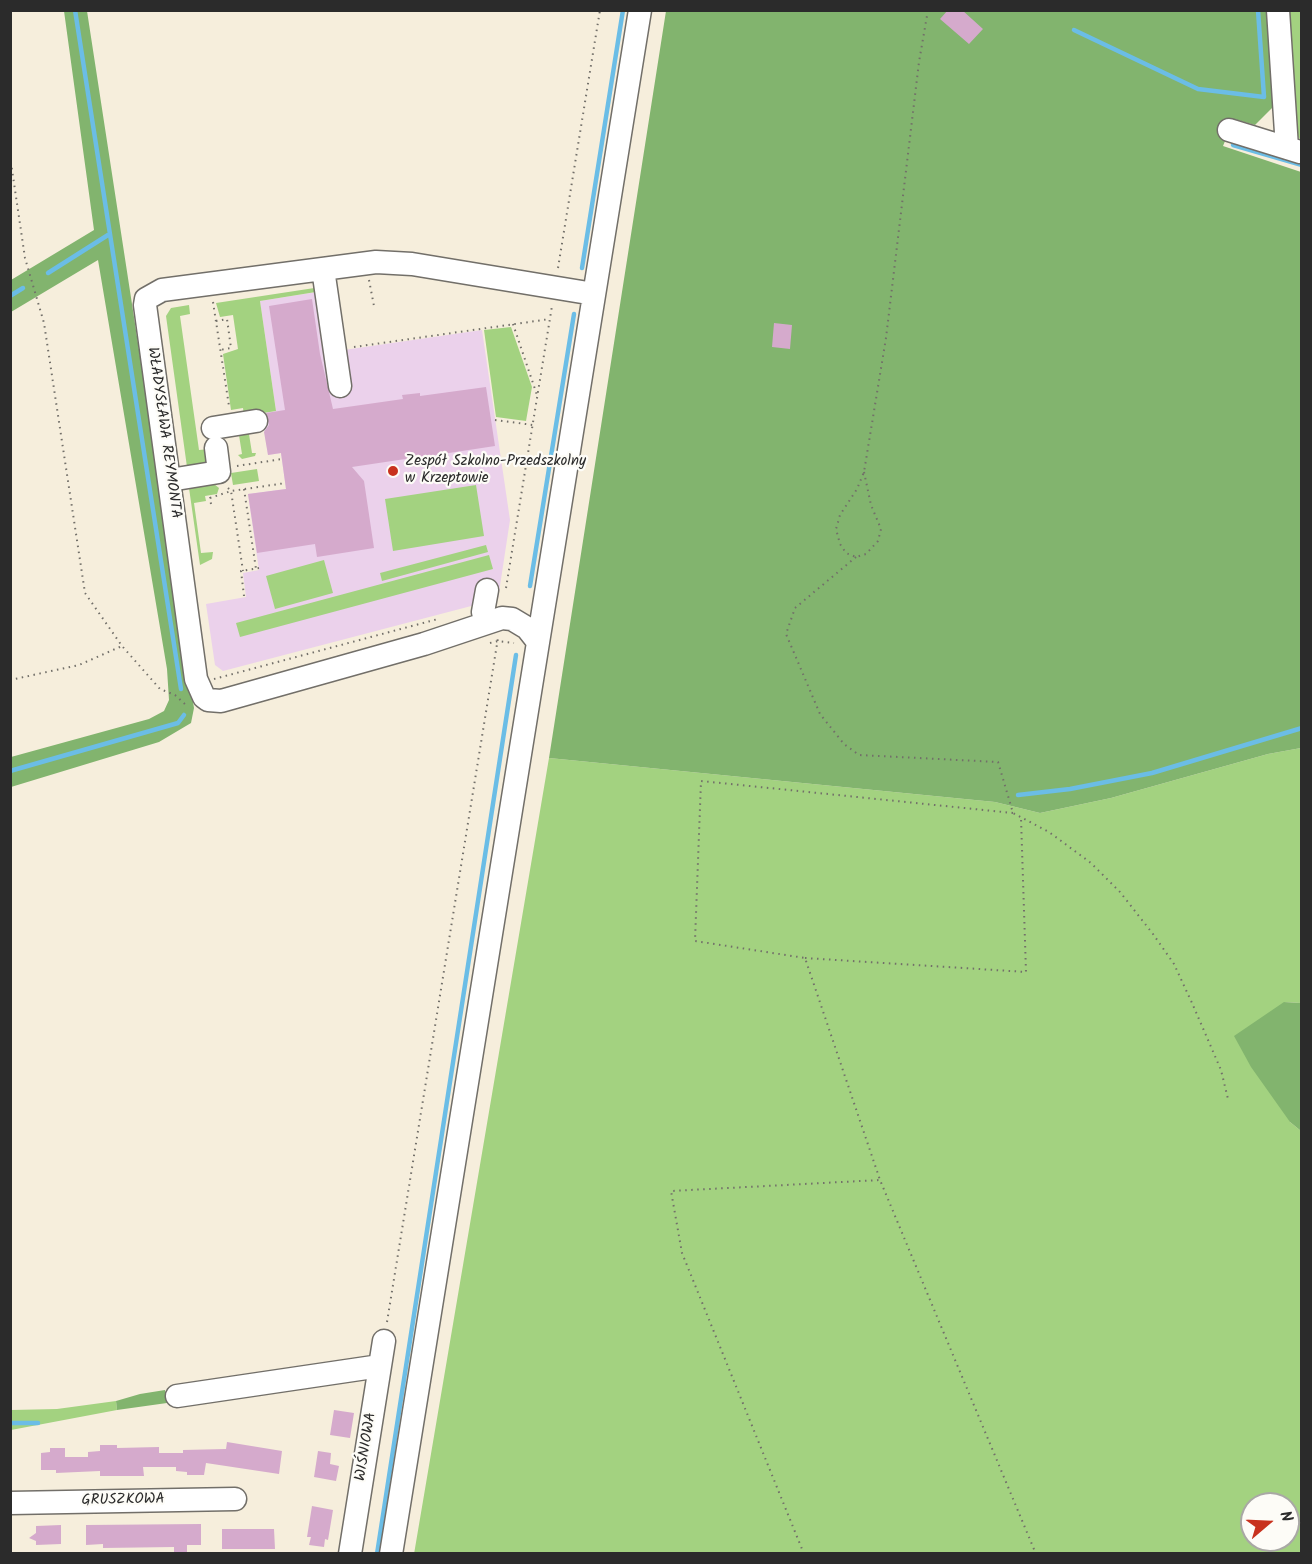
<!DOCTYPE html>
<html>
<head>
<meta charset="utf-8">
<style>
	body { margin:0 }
	#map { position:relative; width:1312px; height:1564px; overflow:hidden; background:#f6eedc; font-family:Kalam,sans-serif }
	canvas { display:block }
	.frame { position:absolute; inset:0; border:12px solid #2b2b2b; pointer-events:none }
	.north { position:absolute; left:1240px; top:1492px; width:60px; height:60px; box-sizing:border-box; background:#fdfcf7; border:2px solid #a9a8a5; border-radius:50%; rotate:71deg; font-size:16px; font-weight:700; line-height:24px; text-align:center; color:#2b2b2b }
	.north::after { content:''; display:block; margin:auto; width:21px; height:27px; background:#c8321e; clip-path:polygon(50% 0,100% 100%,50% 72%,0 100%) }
</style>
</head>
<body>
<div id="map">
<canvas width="1312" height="1564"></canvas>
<div class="frame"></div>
<div class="north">N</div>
</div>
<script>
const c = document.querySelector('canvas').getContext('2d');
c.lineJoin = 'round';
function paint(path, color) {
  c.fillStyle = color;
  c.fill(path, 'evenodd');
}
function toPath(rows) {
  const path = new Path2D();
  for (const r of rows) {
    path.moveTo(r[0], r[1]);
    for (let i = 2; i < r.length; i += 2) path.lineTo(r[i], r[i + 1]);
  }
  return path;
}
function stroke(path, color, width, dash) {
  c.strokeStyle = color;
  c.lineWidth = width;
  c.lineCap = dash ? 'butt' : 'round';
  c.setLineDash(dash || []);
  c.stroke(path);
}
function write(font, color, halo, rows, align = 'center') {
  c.font = font + ' Kalam,sans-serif';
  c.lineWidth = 4.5;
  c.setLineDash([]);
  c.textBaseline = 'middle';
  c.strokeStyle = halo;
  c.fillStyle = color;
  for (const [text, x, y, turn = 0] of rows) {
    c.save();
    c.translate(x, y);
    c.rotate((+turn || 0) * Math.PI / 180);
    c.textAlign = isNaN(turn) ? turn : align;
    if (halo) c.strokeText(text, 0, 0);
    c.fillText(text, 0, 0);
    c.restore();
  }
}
paint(toPath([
	[335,289,344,350,482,330,510,520,498,599,223,671,215,665,206,604,246,597,243,573,259,570,248,494,286,489,281,453,268,455,262,413,276,411,260,301]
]), '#ebd1eb');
paint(toPath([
	[1285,11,1301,11,1301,141,1294,130],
	[321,287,322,291,260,301,276,411,244,416,243,408,231,410,223,354,238,349,233,315,220,317,216,303],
	[189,305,190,314,180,316,199,450,210,449,207,462,187,467,166,316,171,308],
	[511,327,532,387,526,421,496,417,484,330],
	[248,428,252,453,256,453,255,456,242,459,238,455,242,454,238,429],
	[257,469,259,481,233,485,231,473],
	[214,484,219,488,217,494,205,496,206,501,194,503,201,553,213,552,212,559,200,565,189,488],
	[476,485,484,536,393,551,385,499],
	[486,545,488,552,382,581,380,573],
	[489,555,493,569,240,637,236,623],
	[324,560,333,593,275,609,266,576],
	[1301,748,1301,1003,1284,1002,1290,1122,1301,1131,1301,1553,414,1554,549,758,995,802,1040,813,1111,798,1268,754],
	[1252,1504,1288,1504,1288,1540,1252,1540],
	[116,1401,117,1410,11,1430,11,1410,57,1409]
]), '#a3d280');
paint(toPath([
	[64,11,87,11,194,708,191,723,159,742,11,787,11,757,149,719,164,711,169,700,167,669,98,260,11,312,11,280,94,230],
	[666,11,1267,11,1274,106,1255,125,1234,119,1223,146,1301,172,1301,748,1268,754,1111,798,1040,813,995,802,549,758],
	[1284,1002,1301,1003,1301,1131,1290,1122,1251,1067,1234,1036],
	[165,1390,167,1403,117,1410,116,1401,140,1394]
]), '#82b46e');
stroke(toPath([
	[75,10,181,689],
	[1074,30,1198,89,1264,97,1258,10],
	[1233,145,1302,165],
	[582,268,623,10],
	[48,273,108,235],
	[10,296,23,288],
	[530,586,574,314],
	[10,771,178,723,184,715],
	[1018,795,1070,789,1152,773,1302,728],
	[10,1423,38,1423],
	[377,1554,516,655]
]), '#6bbde6', 4.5);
paint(toPath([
	[948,10,962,10,983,29,969,44,940,19],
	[312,299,320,354,333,409,403,399,402,395,420,393,420,396,486,387,495,446,429,456,430,463,413,466,412,458,352,467,364,481,374,548,317,557,315,544,257,553,248,494,286,489,281,453,268,455,264,432,269,425,266,413,285,410,269,306],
	[774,323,792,325,790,349,772,347],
	[334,1410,354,1413,350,1438,330,1435],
	[227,1442,282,1451,279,1474,206,1463,204,1475,187,1475,187,1472,176,1471,176,1467,143,1467,144,1476,100,1476,100,1471,56,1473,56,1470,41,1470,41,1453,50,1452,50,1448,65,1448,65,1457,88,1457,88,1452,100,1451,100,1445,117,1445,117,1448,159,1447,159,1453,183,1453,183,1450,226,1449],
	[318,1451,331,1453,330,1464,339,1466,336,1481,314,1477],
	[312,1506,333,1510,328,1540,325,1539,324,1547,309,1545,311,1537,307,1537],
	[201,1524,201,1545,187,1545,187,1552,174,1552,174,1547,103,1548,103,1544,86,1545,86,1525],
	[61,1525,61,1544,36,1545,36,1541,29,1538,36,1533,36,1526],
	[222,1529,274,1529,275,1549,222,1549]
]), '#d5aacc');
const minor = toPath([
	[1278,10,1287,148],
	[1229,130,1300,152],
	[323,269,340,386],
	[213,428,256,421],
	[170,480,219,472,216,448],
	[486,623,483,612,487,590],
	[538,642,527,628,512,619,502,618,424,644,221,701,208,700,204,697,196,679,145,305,146,299,162,290,376,262,412,264,594,294],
	[177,1396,380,1366],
	[10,1503,235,1499],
	[350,1554,384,1341],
	[391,1554,640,10]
]);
stroke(minor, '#726f69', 25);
stroke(toPath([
	[10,156,25,258,44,323,85,593,122,646,160,689,175,695,187,706],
	[558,268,600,10],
	[369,280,374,306],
	[213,302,229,406],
	[216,321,227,319,231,348,220,350],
	[513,324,537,395],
	[354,347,550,319],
	[10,363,14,362],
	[495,420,533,425],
	[237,466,282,459],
	[864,472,871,505,881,529,878,541,866,554,856,557,846,553,840,544,836,529,840,515,857,489,864,472,886,338,919,62,928,10],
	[228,488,231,491,243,571],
	[244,489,256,569],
	[211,504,210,498,231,491,286,483],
	[856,557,795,608,786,634,820,714,844,744,859,755,998,762,1013,813,1049,832,1091,863,1120,892,1153,934,1174,964,1192,1003,1221,1070,1228,1099],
	[506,588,552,306],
	[244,596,241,571,259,568],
	[490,643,498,641,514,643],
	[214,679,438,619],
	[10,680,79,665,122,646],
	[1013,813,701,781,695,941,805,958,880,1180,1036,1554],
	[805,958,1026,972,1021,818],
	[387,1322,498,638],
	[804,1554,682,1253,671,1191,880,1180]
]), '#726f69', 2, [1.5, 4.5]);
stroke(minor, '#fff', 22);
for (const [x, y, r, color] of [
	[393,471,6,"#c8321e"]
]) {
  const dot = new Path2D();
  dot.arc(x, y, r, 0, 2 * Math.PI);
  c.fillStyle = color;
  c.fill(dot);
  stroke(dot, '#fdfcf7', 2);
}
write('15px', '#2b2b2b', '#fdfcf7', [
	["WŁADYSŁAWA REYMONTA",163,433,82],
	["WIŚNIOWA",367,1447,-81],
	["GRUSZKOWA",123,1501,-1]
]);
write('15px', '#2b2b2b', '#fdfcf7', [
	["Zespół Szkolno-Przedszkolny",405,462],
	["w Krzeptowie",405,479]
], 'left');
</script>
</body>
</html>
